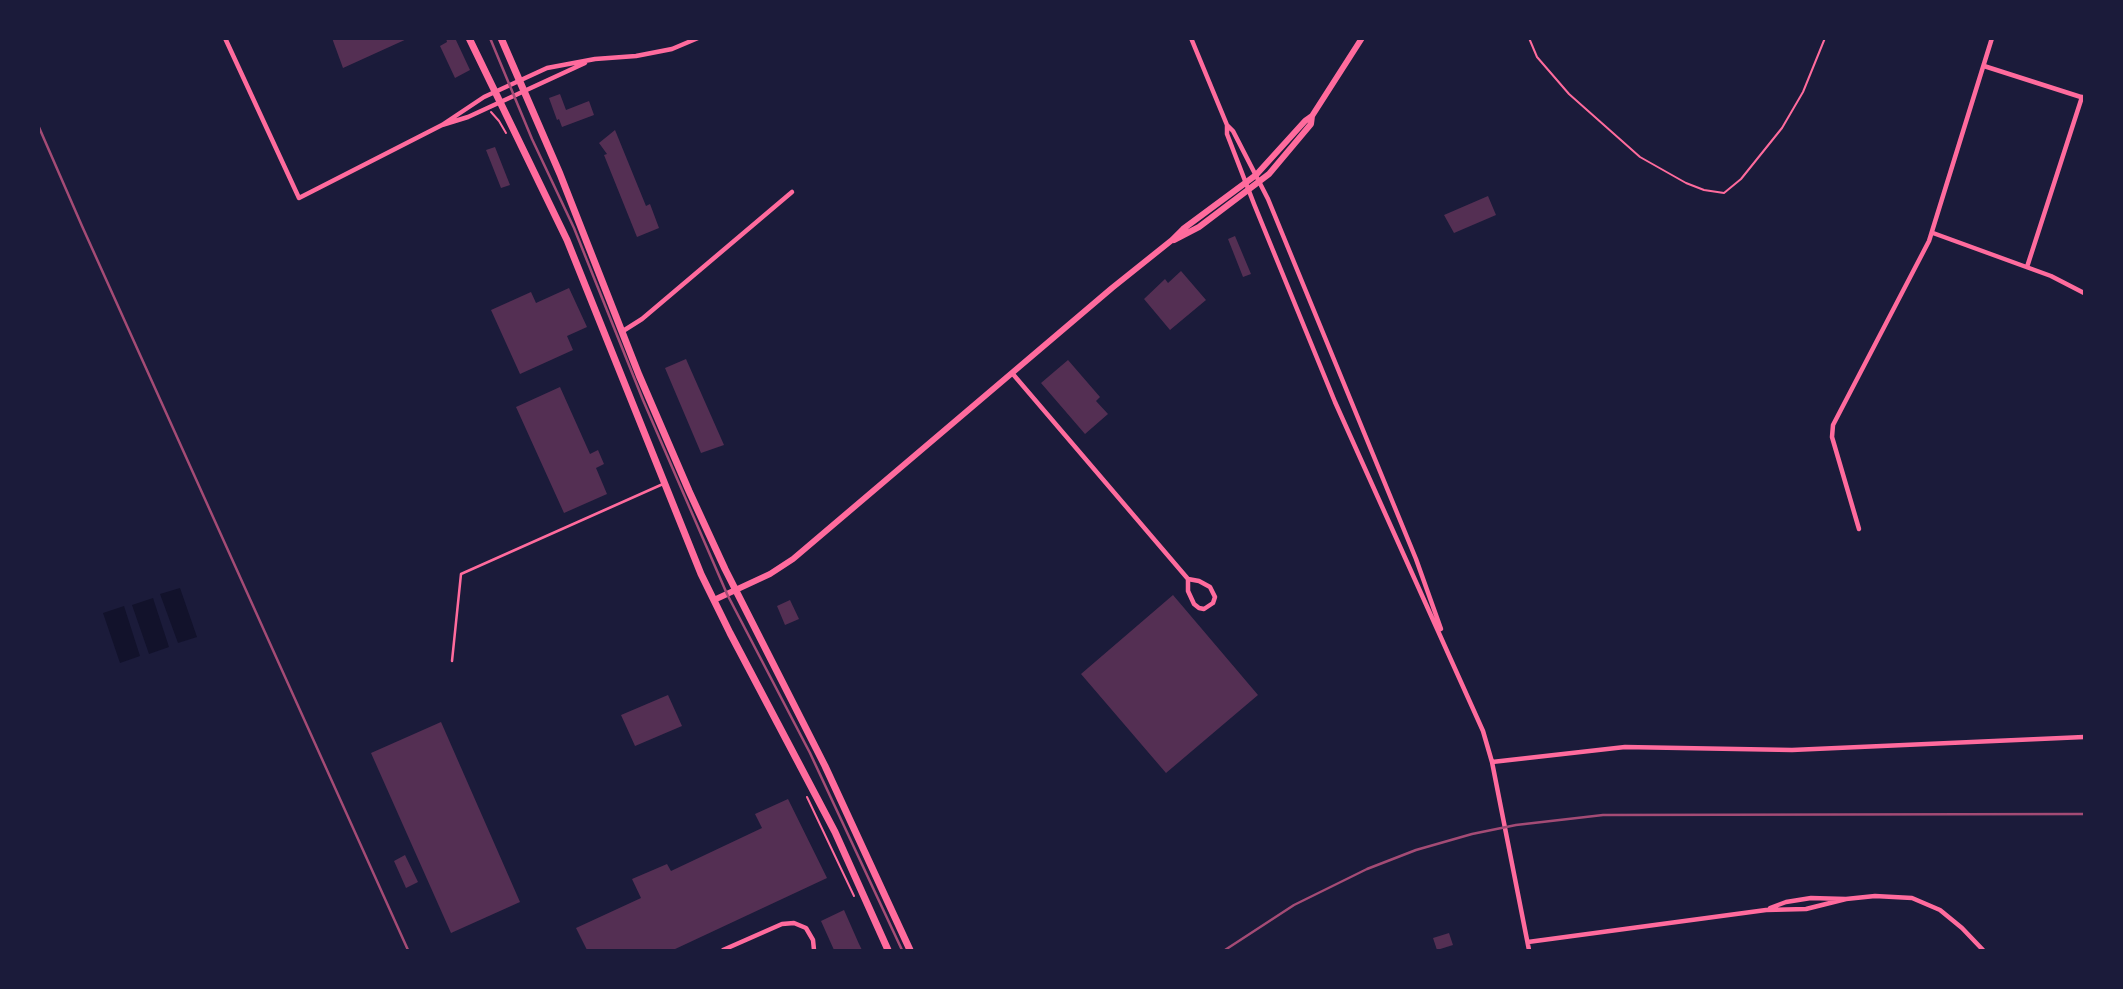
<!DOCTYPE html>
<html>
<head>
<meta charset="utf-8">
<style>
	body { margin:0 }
	#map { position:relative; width:2123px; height:989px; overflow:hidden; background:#1b1b3a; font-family:Literata,serif }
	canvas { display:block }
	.frame { position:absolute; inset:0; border:40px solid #1b1b3a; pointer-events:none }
</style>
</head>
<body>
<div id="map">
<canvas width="2123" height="989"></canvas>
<div class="frame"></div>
</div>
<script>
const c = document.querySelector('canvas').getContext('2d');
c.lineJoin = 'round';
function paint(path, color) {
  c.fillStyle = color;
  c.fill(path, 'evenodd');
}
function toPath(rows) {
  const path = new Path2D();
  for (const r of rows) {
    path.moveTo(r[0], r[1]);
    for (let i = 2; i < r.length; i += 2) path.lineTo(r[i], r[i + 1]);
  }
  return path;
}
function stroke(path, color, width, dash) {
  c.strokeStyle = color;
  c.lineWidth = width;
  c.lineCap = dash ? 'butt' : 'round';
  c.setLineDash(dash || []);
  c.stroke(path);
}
paint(toPath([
	[180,588,197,637,178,643,160,594],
	[153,598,169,647,149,654,132,605],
	[124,606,140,656,120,663,103,613]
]), '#12122b');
paint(toPath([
	[332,38,409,38,343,68],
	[446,38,455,38,470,70,455,78,440,46,447,42],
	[560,94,566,110,589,101,594,115,562,127,559,119,557,120,549,98],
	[615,130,646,206,650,204,659,228,637,237,604,155,607,154,599,143],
	[495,147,510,185,501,188,486,150],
	[1488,196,1496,215,1454,233,1444,215],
	[1235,236,1251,274,1243,277,1228,239],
	[1181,271,1206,300,1170,330,1144,299,1165,279,1168,283],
	[569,288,587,327,567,336,573,350,520,374,491,310,531,292,536,303],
	[686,359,724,445,701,453,665,368],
	[1068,360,1100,397,1096,401,1108,414,1085,434,1041,383],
	[560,387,590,454,598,450,604,464,596,468,607,494,564,513,516,407],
	[1173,595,1258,695,1166,773,1081,674],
	[790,600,799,619,785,625,777,606],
	[668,695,682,726,635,746,621,715],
	[441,722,520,902,451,933,371,753],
	[788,799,827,878,673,950,587,950,576,928,641,898,632,879,667,864,671,871,762,828,755,814],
	[405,855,418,882,406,888,394,861],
	[844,910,859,944,862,950,834,950,821,921],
	[1449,933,1453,945,1437,950,1433,938]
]), '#542f53');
stroke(toPath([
	[1529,38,1537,57,1569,94,1640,157,1686,183,1704,190,1724,193,1741,179,1782,128,1803,92,1825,38],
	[491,112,499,121,506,133],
	[807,797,854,896]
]), '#ff6b9d', 2);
stroke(toPath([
	[452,661,461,574,663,484]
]), '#ff6b9d', 2.5);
stroke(toPath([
	[225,38,299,198,442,125,484,97,547,68,595,59,636,56,672,49,698,38],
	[1191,38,1227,125,1227,134,1254,204,1335,402,1483,731,1492,762,1529,950],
	[1984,66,2084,98],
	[442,125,468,117,585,63],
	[1228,126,1233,131,1268,199,1416,559,1441,629],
	[1933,233,2051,276,2084,293],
	[2027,267,2082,97],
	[623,331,642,319,792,192],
	[1012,373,1188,579,1199,581,1210,587,1215,597,1213,603,1204,609,1199,608,1194,604,1188,591,1188,579],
	[1859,529,1832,437,1833,425,1929,241,1992,38],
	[1492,762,1625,747,1792,750,2084,737],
	[1770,908,1786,902,1811,898,1846,899,1875,896,1912,898,1940,910,1962,928,1983,950],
	[1528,942,1766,910,1806,909,1846,899],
	[723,950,782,924,794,923,806,928,813,940,814,950]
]), '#ff6b9d', 4.5);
stroke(toPath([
	[1174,240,1199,227,1269,174,1311,124,1312,116,1362,38],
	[714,600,770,574,793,559,1112,288,1172,240,1183,229,1256,175,1305,121,1312,116]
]), '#ff6b9d', 6);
stroke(toPath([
	[469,38,567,240,701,574,730,633,835,832,888,950],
	[501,38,560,174,639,375,689,491,725,569,825,766,910,950]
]), '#ff6b9d', 7);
stroke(toPath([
	[490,38,532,139,574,228,643,400,727,594,810,753,902,950],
	[38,125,82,226,408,950],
	[1225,950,1294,905,1367,869,1416,850,1472,834,1516,825,1603,815,2084,814]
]), '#a44b75', 2.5);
</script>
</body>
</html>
